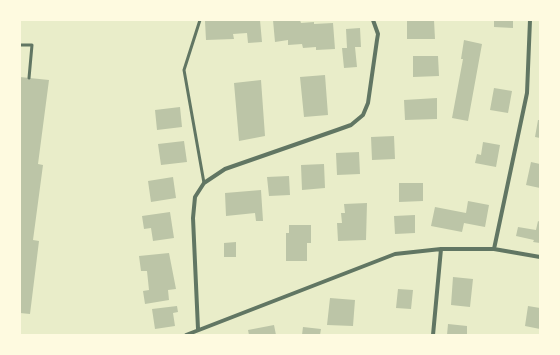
<!DOCTYPE html>
<html>
<head>
<meta charset="utf-8">
<style>
	body { margin:0 }
	#map { position:relative; width:560px; height:355px; overflow:hidden; background:#e9edc9; font-family:"Noto Serif",serif }
	canvas { display:block }
	.frame { position:absolute; inset:0; border:21px solid #fefae0; pointer-events:none }
</style>
</head>
<body>
<div id="map">
<canvas width="560" height="355"></canvas>
<div class="frame"></div>
</div>
<script>
const c = document.querySelector('canvas').getContext('2d');
c.lineJoin = 'round';
function paint(path, color) {
  c.fillStyle = color;
  c.fill(path, 'evenodd');
}
function toPath(rows) {
  const path = new Path2D();
  for (const r of rows) {
    path.moveTo(r[0], r[1]);
    for (let i = 2; i < r.length; i += 2) path.lineTo(r[i], r[i + 1]);
  }
  return path;
}
function stroke(path, color, width, dash) {
  c.strokeStyle = color;
  c.lineWidth = width;
  c.lineCap = dash ? 'butt' : 'round';
  c.setLineDash(dash || []);
  c.stroke(path);
}
paint(toPath([
	[218,20,260,20,262,42,248,43,247,33,233,34,234,39,206,40,205,21],
	[273,20,300,20,301,23,314,22,314,24,333,23,335,49,316,50,316,47,303,48,302,44,288,45,288,40,275,42],
	[407,20,434,20,435,39,407,39],
	[494,20,513,20,513,28,494,27],
	[360,28,361,47,355,47,357,67,344,68,342,48,347,48,346,29],
	[464,40,482,44,468,121,452,118,463,59,461,59],
	[413,56,438,56,439,76,413,77],
	[325,75,328,115,304,117,300,77],
	[20,77,49,80,38,164,43,165,33,240,39,241,30,314,20,313],
	[261,80,265,136,239,141,234,83],
	[494,88,512,91,508,113,490,110],
	[437,98,437,119,405,120,404,100],
	[180,107,182,127,157,130,155,110],
	[538,120,540,120,540,138,535,137],
	[394,136,395,159,372,160,371,137],
	[184,141,187,162,161,165,158,144],
	[483,142,500,145,496,167,475,163,477,154,481,155],
	[359,152,360,174,337,175,336,153],
	[531,162,540,164,540,188,526,185],
	[324,164,325,188,302,190,301,165],
	[289,176,290,195,269,196,267,177],
	[173,177,176,198,151,202,148,181],
	[399,183,423,183,423,201,399,202],
	[261,190,263,221,256,221,255,213,226,216,225,193],
	[468,201,489,205,485,227,464,223,462,232,431,226,435,207,466,213],
	[367,203,366,240,338,241,337,223,342,223,341,213,345,213,344,204],
	[170,212,174,238,153,241,151,228,144,229,142,216],
	[415,215,415,233,395,234,394,216],
	[538,221,540,222,540,243,533,242,534,240,516,236,518,227,536,230],
	[289,225,311,225,311,243,307,243,307,261,286,261,286,233,289,233],
	[236,242,236,257,224,257,224,243],
	[169,253,176,289,168,290,169,300,145,304,143,291,149,290,147,271,141,271,139,256],
	[453,277,473,279,470,307,451,305],
	[398,289,413,290,411,309,396,308],
	[330,298,355,300,353,326,327,325],
	[177,306,178,312,173,313,175,326,155,329,152,309],
	[528,306,540,308,540,329,525,326],
	[448,324,467,326,467,335,447,335],
	[274,325,276,335,249,335,248,330],
	[303,327,321,329,320,335,302,335]
]), '#bcc5a7');
stroke(toPath([
	[200,20,184,70,204,183],
	[20,45,32,45,29,78]
]), '#617663', 3);
stroke(toPath([
	[494,249,527,93,530,20],
	[198,329,193,218,195,197,204,183,225,169,337,130,351,125,363,115,368,103,377,40,378,34,373,20],
	[186,335,395,254,441,249,494,249,540,257],
	[433,335,441,249]
]), '#617663', 4);
</script>
</body>
</html>
